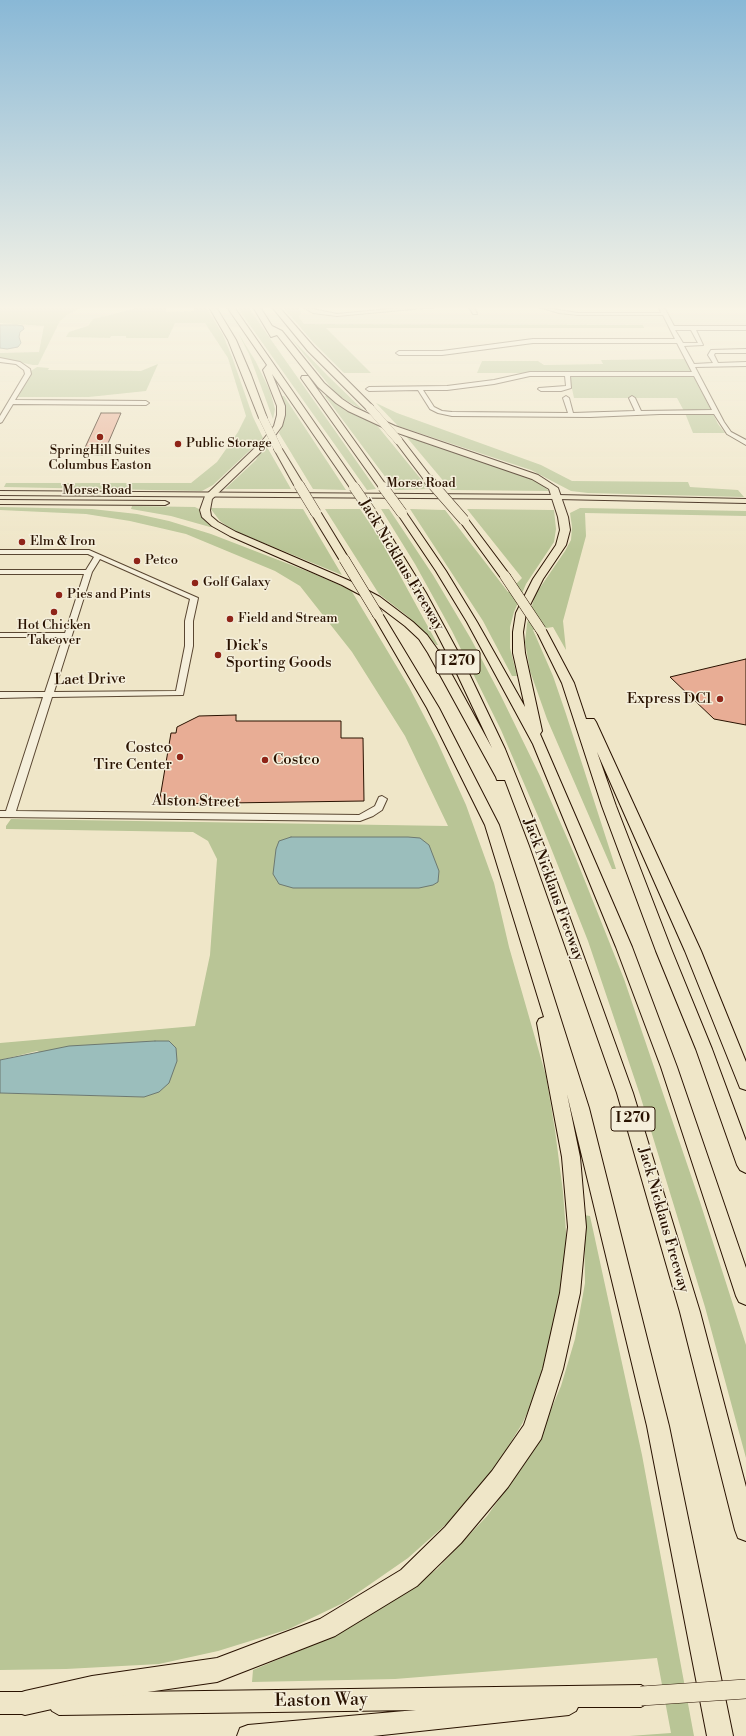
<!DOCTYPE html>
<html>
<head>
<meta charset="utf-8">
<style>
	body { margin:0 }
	canvas { display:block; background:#efe6c8 }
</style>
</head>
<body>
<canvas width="746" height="1736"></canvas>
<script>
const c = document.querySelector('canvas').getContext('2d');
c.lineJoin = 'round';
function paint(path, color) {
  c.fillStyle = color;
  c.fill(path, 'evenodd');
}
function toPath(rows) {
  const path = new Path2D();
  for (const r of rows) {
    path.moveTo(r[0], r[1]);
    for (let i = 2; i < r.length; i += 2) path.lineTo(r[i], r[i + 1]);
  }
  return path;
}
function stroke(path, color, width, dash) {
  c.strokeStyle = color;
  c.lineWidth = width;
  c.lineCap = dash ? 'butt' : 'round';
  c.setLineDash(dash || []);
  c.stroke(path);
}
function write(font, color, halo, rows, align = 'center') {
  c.font = font + ' "Libre Bodoni",serif';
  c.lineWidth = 3;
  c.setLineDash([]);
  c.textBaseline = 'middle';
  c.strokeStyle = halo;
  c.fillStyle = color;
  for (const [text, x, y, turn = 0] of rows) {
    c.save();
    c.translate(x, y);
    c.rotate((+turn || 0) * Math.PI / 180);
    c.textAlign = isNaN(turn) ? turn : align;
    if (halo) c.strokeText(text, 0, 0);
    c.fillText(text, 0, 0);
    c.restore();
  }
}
paint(toPath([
	[0,307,82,307,67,315,60,321,38,365,33,365,0,358,0,353,39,352,44,326,0,323],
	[166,307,166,311,169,312,194,311,195,310,194,307,206,307,223,335,232,357,253,417,263,438,213,485,202,491,4,487,6,483,191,483,217,462,238,432,246,416,228,358,205,323,175,323,168,338,126,338,126,336,111,336,110,338,66,337,69,332,88,326,93,319,138,308],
	[237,307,248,307,376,489,367,490],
	[283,307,297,307,301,313,299,317,304,324,643,325,644,328,326,328,371,373,344,373,313,342],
	[237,331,256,362,270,391,275,409,273,419,249,354],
	[290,337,327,375,364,411,337,395],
	[685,359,692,371,689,373,477,373,482,361,538,361,544,365,603,364,601,360],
	[158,364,146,391,89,397,18,397,31,375,31,371,37,367,49,368,48,370,141,371],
	[569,375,693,376,711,410,684,411,677,398,574,398],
	[328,395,354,413,375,423,429,489,395,490,325,396],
	[282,396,284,396,346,490,313,489,279,433,284,422,285,414],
	[376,403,397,413,541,465,572,481,688,482,690,487,738,490,744,497,588,493,571,491,531,470,398,426],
	[685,413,713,414,718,424,725,433,693,433],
	[404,434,525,476,537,481,549,491,451,490],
	[267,447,291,489,225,489,256,460,259,454],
	[132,506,195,507,199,509,207,522,212,526,210,527,171,516,131,509],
	[0,507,92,509,137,514,169,521,211,534,312,573,351,590,409,687,437,741,466,805,494,883,509,947,546,1076,555,1130,563,1192,569,1272,541,1384,522,1424,496,1466,453,1518,408,1558,343,1603,289,1629,218,1651,159,1664,66,1669,0,1670,0,1093,144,1097,37,1051,0,1060,0,1043,195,1026,210,955,217,859,208,841,193,832,6,829,6,826,11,819,448,826,405,736,352,652,300,586,275,571,186,534,130,521,86,514,0,510],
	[210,508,303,509,342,575,232,530,220,521],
	[580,508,746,511,746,516,585,513,586,536,563,621,566,650,553,627,533,630,553,676,566,714,616,869,612,869,547,719,530,671,525,642,527,624,535,595,565,551,571,540,572,527,570,513],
	[325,509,360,509,379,537,438,645,436,645,424,632,406,615,379,594],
	[381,509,389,509,433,575,471,639,501,696,540,776,575,856,624,979,700,1202,746,1345,746,1458,705,1307,640,1095,588,941,541,823,501,730,452,631,415,564],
	[410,509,445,510,508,592,522,578,467,509,554,510,556,529,554,542,526,584,514,612,510,627,510,648,517,676,512,676,483,621],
	[584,1215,590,1216,642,1455,694,1736,629,1736,671,1733,657,1658,395,1679,252,1682,253,1670,322,1641,388,1604,437,1569,487,1516,523,1466,544,1426,561,1386,575,1339,585,1283]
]), '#b9c596');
const water = toPath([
	[0,325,17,325,23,326,24,329,20,332,19,337,21,343,18,347,7,349,0,348,0,325],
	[291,837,408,837,420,838,429,845,439,871,438,882,433,885,419,888,293,888,279,884,273,874,276,849,279,841,291,837],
	[155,1041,169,1041,176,1048,177,1061,169,1083,159,1092,144,1097,0,1093,0,1060,69,1046,155,1041]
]);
paint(water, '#9bbebc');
stroke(water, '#6d7971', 1);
const building = toPath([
	[101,413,121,413,103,455,82,454,101,413],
	[746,659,746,725,714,719,670,677,746,659],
	[236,715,236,721,341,721,341,738,363,738,364,801,159,804,171,733,176,733,177,727,199,716,236,715]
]);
paint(building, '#e8ad95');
stroke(building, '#291200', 1);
const minor = toPath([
	[303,307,337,314,411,307,434,307,337,316,313,313,303,307],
	[469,307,474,307,477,314,473,314,469,307],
	[539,307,578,313,661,313,659,307,664,307,674,326,746,326,746,330,696,330,703,345,684,346,694,364,713,363,708,355,711,350,746,349,746,353,715,353,714,355,718,363,746,362,746,366,695,367,724,422,731,432,746,440,746,445,727,434,714,414,660,414,590,417,452,416,438,413,430,409,418,390,369,391,366,389,369,387,447,386,494,380,530,372,692,372,677,343,533,343,442,355,399,355,396,353,399,351,442,351,533,339,675,339,663,315,578,315,559,313,539,307],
	[675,330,691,330,698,343,683,343,675,330],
	[530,376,565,376,566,386,539,388,538,389,541,391,561,391,571,388,570,376,694,376,712,410,641,411,635,398,632,396,629,398,635,411,573,413,569,398,566,396,563,398,568,413,452,412,442,411,434,407,423,390,447,390,494,384,530,376],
	[0,358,20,362,30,369,31,374,15,400,146,401,149,403,146,405,13,404,2,422,0,423,0,416,25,374,24,370,16,364,0,362,0,358],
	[0,550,89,550,198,598,193,621,193,646,183,695,52,697,16,811,359,815,375,806,379,797,382,796,387,799,382,810,373,816,360,821,0,817,0,811,6,811,43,697,0,698,0,692,45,692,63,637,0,637,0,633,65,633,84,574,0,574,0,570,86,570,94,557,88,554,0,554,0,550],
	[100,559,190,599,185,621,185,646,176,691,54,692,92,572,100,559]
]);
const major = toPath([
	[0,491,557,495,746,499,746,503,557,499,0,495,0,491],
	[0,500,165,501,169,503,165,505,0,504,0,500],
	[641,1685,648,1689,652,1696,648,1703,641,1707,578,1707,576,1711,569,1715,373,1736,237,1736,240,1728,248,1725,416,1710,59,1715,52,1711,48,1704,52,1697,59,1693,641,1685],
	[0,1692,28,1692,35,1696,39,1703,35,1710,28,1714,0,1714,0,1692]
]);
const highway = toPath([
	[209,307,216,307,236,340,251,375,267,418,266,420,263,420,259,418,228,340,209,307],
	[227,307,234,307,359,487,354,490,351,489,272,374,285,406,285,415,282,426,268,445,212,499,210,510,211,516,218,522,236,532,350,581,380,597,413,622,427,635,440,653,492,748,452,663,416,593,366,512,368,510,371,509,376,512,426,593,464,663,505,749,544,846,633,1093,700,1312,746,1487,746,1541,738,1538,735,1530,680,1312,617,1093,530,846,505,780,497,780,496,777,428,653,419,639,405,626,372,601,342,585,230,536,212,526,202,517,200,510,205,496,262,441,274,426,277,415,277,406,263,370,267,365,227,307],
	[253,307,260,307,272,326,282,331,324,383,342,399,354,407,395,426,538,475,558,488,568,517,570,530,566,545,543,579,526,613,523,632,525,653,542,731,540,734,632,947,677,1067,746,1268,746,1305,739,1302,736,1296,661,1067,616,947,533,744,467,622,436,571,397,513,399,511,405,511,446,571,477,622,525,707,513,653,513,632,516,613,533,579,556,545,560,530,558,517,549,489,532,479,389,430,348,411,336,403,318,387,277,335,271,337,253,307],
	[272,307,279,307,314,347,373,406,373,410,367,410,308,351,272,307],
	[302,376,308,376,386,485,388,487,386,489,380,489,301,378,302,376],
	[398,437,401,438,431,477,433,479,431,481,425,481,394,440,398,437],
	[278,446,282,449,304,485,302,487,296,487,294,485,274,449,278,446],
	[316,510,321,513,349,559,348,561,344,562,339,559,311,513,316,510],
	[464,517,467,518,509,574,510,576,509,578,501,578,459,520,464,517],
	[378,612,383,615,439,708,499,825,589,1108,669,1426,733,1736,707,1736,647,1426,567,1094,580,1157,586,1227,580,1293,563,1369,541,1439,508,1487,461,1543,417,1586,335,1636,217,1682,92,1700,25,1715,16,1712,13,1703,16,1694,25,1691,92,1676,217,1658,320,1619,401,1570,445,1527,492,1471,524,1425,543,1369,560,1293,568,1227,562,1157,537,1023,539,1019,544,1017,485,825,427,708,373,615,378,612],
	[541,627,546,630,574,683,586,719,594,719,596,722,701,951,746,1062,746,1090,740,1088,738,1083,685,951,597,752,616,806,672,951,712,1049,746,1141,746,1173,740,1170,737,1165,696,1049,656,951,602,806,562,683,536,630,541,627]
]);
stroke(minor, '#5a4732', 2);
stroke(major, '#291200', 2);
stroke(highway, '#291200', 2);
paint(minor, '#f5efdb');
paint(major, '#efe6c8');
paint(highway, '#efe6c8');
const majorBridge = toPath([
	[641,1696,746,1689]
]);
const highwayBridgeFar1 = toPath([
	[370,408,398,440],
	[263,418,278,449]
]);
const highwayBridge = toPath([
	[428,479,464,520],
	[299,485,316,513],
	[354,487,371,512],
	[383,487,402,513],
	[344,559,378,615],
	[505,576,541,630]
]);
stroke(majorBridge, '#291200', 20, []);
stroke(highwayBridgeFar1, '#291200', 8, []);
stroke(highwayBridge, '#291200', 11, []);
stroke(majorBridge, '#efe6c8', 19);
stroke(highwayBridgeFar1, '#efe6c8', 8);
stroke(highwayBridge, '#efe6c8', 10);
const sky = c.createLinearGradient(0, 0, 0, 550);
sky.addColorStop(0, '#89b8d6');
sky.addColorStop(0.56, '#f8f4e6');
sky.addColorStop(1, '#f8f4e600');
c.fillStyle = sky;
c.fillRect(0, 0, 746, 550);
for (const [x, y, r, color] of [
	[100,437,4,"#8f2418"],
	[178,444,4,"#8f2418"],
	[22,542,4,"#8f2418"],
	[137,561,4,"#8f2418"],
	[195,583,4,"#8f2418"],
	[59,595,4,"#8f2418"],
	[54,612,4,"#8f2418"],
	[230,619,4,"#8f2418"],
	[218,655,4,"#8f2418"],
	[720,699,4,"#8f2418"],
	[180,757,4,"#8f2418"],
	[265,760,4,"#8f2418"]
]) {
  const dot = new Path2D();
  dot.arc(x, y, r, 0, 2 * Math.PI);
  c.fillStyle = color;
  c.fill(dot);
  stroke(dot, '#f5efdb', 1.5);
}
write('13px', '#291200', '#f5efdb', [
	["Public Storage",186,444],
	["SpringHill Suites",100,451,"center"],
	["Columbus Easton",100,466,"center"],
	["Elm & Iron",30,542],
	["Petco",145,561],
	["Golf Galaxy",203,583],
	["Pies and Pints",67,595],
	["Field and Stream",238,619],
	["Hot Chicken",54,626,"center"],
	["Takeover",54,641,"center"]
], 'left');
write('13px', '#291200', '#f5efdb', [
	["Morse Road",421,484],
	["Morse Road",97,491]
]);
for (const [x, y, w] of [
	[458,662,44],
	[633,1119,44]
]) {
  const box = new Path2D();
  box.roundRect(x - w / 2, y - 12, w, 24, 3);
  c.fillStyle = '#f5efdb';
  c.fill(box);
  stroke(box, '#291200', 1);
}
write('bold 14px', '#291200', null, [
	["I 270",458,662],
	["I 270",633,1119]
]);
write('15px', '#291200', '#f5efdb', [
	["Jack Nicklaus Freeway",401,565,59],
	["Laet Drive",90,680,-1],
	["Alston Street",196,802,1],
	["Jack Nicklaus Freeway",553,890,70],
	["Jack Nicklaus Freeway",663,1220,74]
]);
write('15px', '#291200', '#f5efdb', [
	["Dick's",226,646],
	["Sporting Goods",226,663],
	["Express DC1",712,699,"right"],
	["Costco",172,748,"right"],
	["Tire Center",172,765,"right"],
	["Costco",273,760]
], 'left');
write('18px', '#291200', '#f5efdb', [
	["Easton Way",321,1701,-1]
]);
</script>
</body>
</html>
